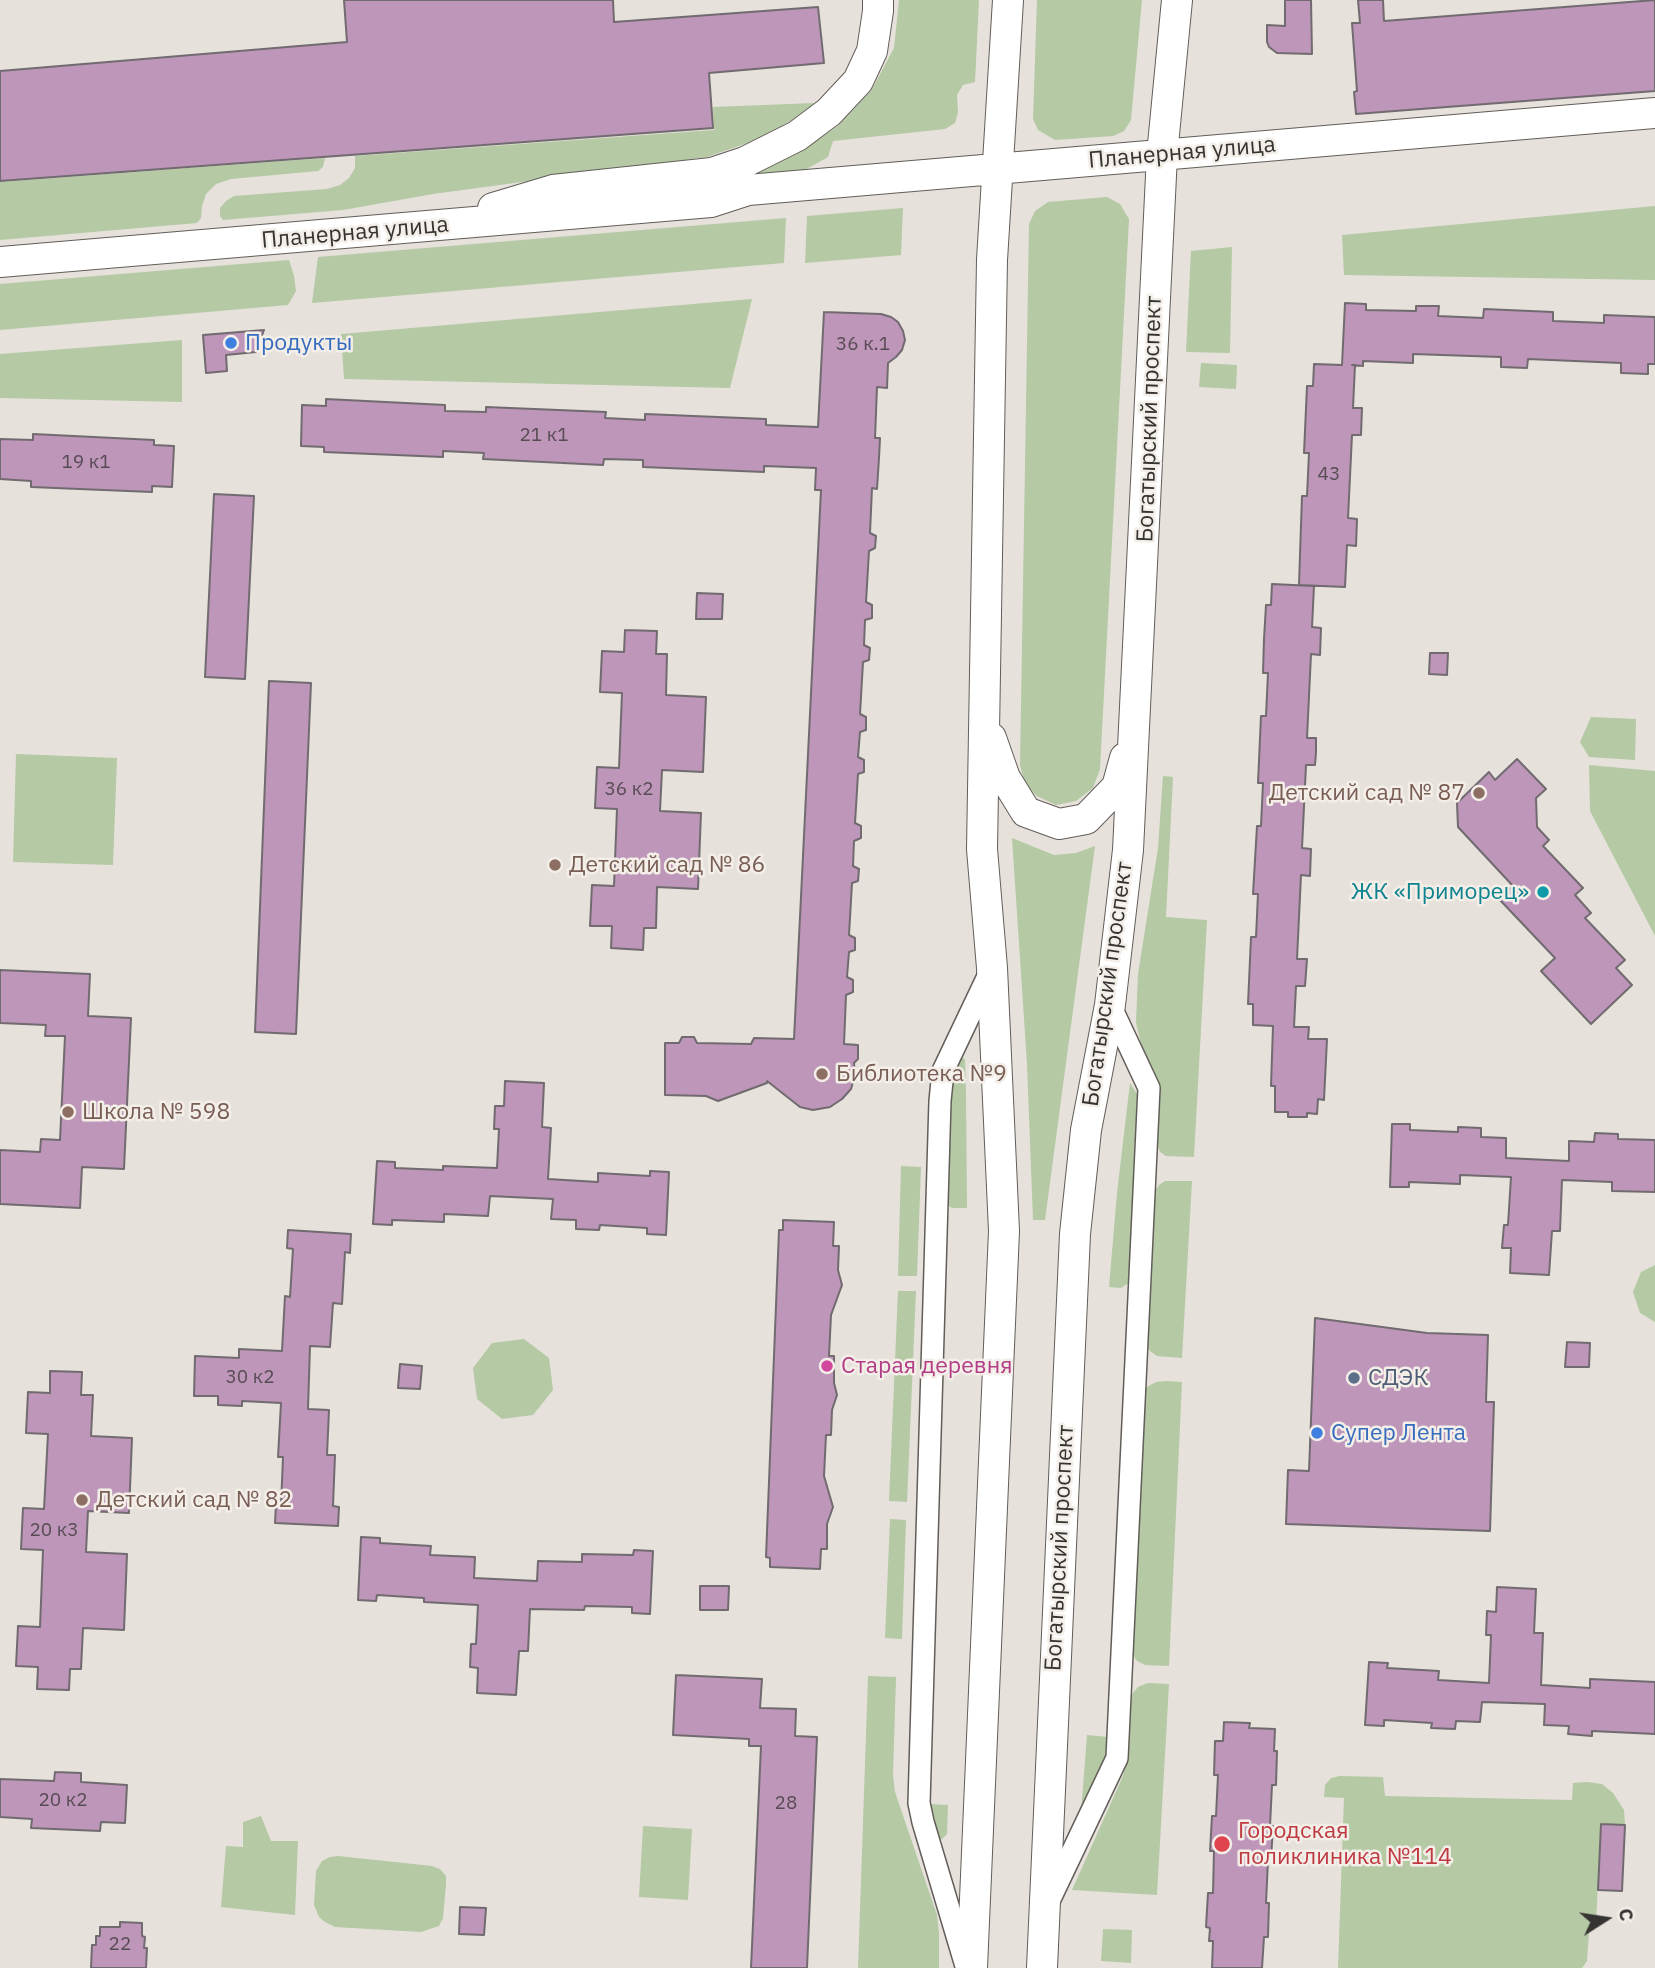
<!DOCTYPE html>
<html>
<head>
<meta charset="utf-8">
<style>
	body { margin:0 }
	#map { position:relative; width:1655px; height:1968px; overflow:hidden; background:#e6e1db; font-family:"IBM Plex Sans",sans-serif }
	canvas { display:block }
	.north { position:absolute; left:1571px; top:1884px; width:70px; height:70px; -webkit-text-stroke:5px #f4eee8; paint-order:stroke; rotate:78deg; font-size:19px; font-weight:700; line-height:28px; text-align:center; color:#363432 }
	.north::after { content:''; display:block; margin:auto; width:24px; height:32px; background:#363432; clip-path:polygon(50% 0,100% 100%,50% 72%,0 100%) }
</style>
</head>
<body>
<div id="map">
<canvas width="1655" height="1968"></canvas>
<div class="north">С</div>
</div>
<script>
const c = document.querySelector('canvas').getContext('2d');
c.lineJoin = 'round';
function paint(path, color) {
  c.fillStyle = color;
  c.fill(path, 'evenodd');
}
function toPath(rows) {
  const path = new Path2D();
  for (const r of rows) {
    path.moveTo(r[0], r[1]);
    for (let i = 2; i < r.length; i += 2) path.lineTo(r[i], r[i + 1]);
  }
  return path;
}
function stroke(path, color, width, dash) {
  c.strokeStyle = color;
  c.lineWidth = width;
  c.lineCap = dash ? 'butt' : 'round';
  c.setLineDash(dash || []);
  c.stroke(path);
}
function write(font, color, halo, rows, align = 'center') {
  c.font = font + ' "IBM Plex Sans",sans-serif';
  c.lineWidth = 5;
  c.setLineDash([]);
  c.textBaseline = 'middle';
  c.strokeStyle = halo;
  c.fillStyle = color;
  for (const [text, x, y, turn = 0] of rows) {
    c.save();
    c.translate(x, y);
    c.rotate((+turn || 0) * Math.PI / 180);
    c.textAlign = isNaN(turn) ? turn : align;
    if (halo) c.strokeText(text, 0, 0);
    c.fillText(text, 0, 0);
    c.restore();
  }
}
paint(toPath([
	[899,0,979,0,975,82,963,85,957,95,958,112,955,123,945,129,833,141,828,157,803,171,752,176,798,153,838,126,871,91,894,48],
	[1037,0,1142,0,1131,120,1124,131,1113,136,1055,140,1038,130,1033,119],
	[815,103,790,121,762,138,707,157,433,194,343,210,223,220,220,216,220,208,226,201,234,196,327,189,340,185,349,178,355,168,355,156,714,130,713,107],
	[325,158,323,167,318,171,231,179,216,184,206,194,202,206,201,218,197,223,0,240,0,182],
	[1107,197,1120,204,1129,219,1100,769,1093,788,1076,801,1056,805,1037,796,1025,784,1020,765,1029,224,1035,211,1048,202],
	[1655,206,1655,280,1344,275,1342,235],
	[903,208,901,255,805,263,807,216],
	[786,218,784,263,312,303,318,257],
	[1232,247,1230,353,1186,352,1191,251],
	[289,260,294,276,296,291,288,305,0,330,0,284],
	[752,299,730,388,344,379,341,334],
	[182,340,182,402,0,398,0,354],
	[1201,363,1237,365,1236,389,1199,387],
	[1591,717,1636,719,1635,760,1589,757,1580,742],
	[16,754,117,758,113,865,13,862],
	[1589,765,1655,771,1655,936,1590,811],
	[1163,776,1173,777,1166,917,1207,920,1194,1157,1166,1156,1160,1152,1156,1141,1158,1084,1142,1048,1136,1023,1138,974,1158,848],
	[1012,838,1054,855,1076,853,1095,846,1045,1220,1033,1220,1027,1064],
	[961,1057,965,1059,966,1094,967,1208,952,1208,945,1204,952,1081,955,1067],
	[1130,1083,1137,1094,1129,1283,1121,1288,1109,1287,1117,1193],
	[901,1166,921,1167,917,1276,898,1276],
	[1165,1181,1192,1181,1182,1358,1157,1356,1150,1351,1145,1341,1152,1196,1159,1185],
	[1655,1265,1655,1322,1640,1313,1633,1292,1641,1272],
	[898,1291,916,1291,907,1502,889,1501],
	[524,1339,549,1358,553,1390,533,1415,502,1419,477,1399,473,1368,492,1343],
	[1166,1381,1182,1382,1169,1666,1145,1665,1137,1661,1131,1652,1140,1395,1147,1387,1156,1382],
	[890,1519,906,1520,902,1639,885,1638],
	[868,1676,896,1677,893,1775,895,1792,937,1915,939,1933,939,1968,858,1968],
	[1148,1683,1169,1684,1157,1895,1072,1890,1123,1776,1127,1762,1129,1705,1132,1694,1138,1687],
	[1087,1735,1108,1737,1108,1751,1081,1813],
	[1340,1776,1383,1777,1385,1796,1572,1800,1573,1783,1587,1782,1602,1784,1613,1793,1624,1810,1625,1825,1601,1824,1596,1924,1589,1932,1587,1961,1582,1968,1338,1968,1344,1798,1324,1797,1325,1785,1331,1778],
	[929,1804,948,1805,947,1834,942,1839,938,1840],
	[261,1816,271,1841,298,1841,295,1915,221,1907,226,1846,243,1847,243,1822],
	[643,1826,692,1829,688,1900,639,1897],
	[338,1856,432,1866,440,1869,446,1876,446,1884,443,1918,439,1926,421,1932,335,1927,325,1922,319,1917,314,1905,316,1871,322,1861,330,1857],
	[1103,1929,1132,1930,1131,1963,1101,1961]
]), '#b4c9a4');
const building = toPath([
	[344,0,613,0,614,22,818,7,824,63,709,73,713,128,0,181,0,71,347,42,344,0],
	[1285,0,1311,0,1312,54,1277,53,1269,47,1267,42,1267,25,1285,26,1285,0],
	[1358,0,1383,0,1384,21,1655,0,1655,91,1356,114,1354,92,1357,91,1352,23,1360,23,1358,0],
	[1345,303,1366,304,1366,310,1416,311,1416,306,1439,306,1438,316,1483,318,1484,309,1553,312,1553,321,1604,323,1604,315,1655,317,1655,364,1648,364,1648,374,1621,373,1621,363,1528,359,1527,368,1501,367,1501,357,1413,354,1413,363,1363,361,1363,366,1352,365,1355,365,1353,408,1362,408,1361,435,1352,435,1348,518,1357,519,1356,546,1347,545,1345,587,1299,585,1302,496,1307,496,1309,453,1304,453,1307,386,1313,386,1314,364,1342,365,1345,303],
	[824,312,881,314,891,317,898,322,903,331,905,340,902,350,896,357,888,363,887,388,877,387,875,438,880,438,879,458,877,489,872,488,870,533,876,536,875,548,869,551,866,602,872,605,872,618,865,620,864,645,870,648,869,660,863,662,860,714,866,717,866,730,860,732,858,757,864,760,864,772,858,774,855,823,861,826,861,838,854,841,853,866,859,869,858,881,852,883,849,935,855,938,855,950,849,952,847,977,853,980,853,992,846,995,844,1044,858,1045,858,1059,854,1063,855,1075,851,1089,842,1099,830,1107,813,1110,800,1107,767,1081,767,1083,718,1101,706,1096,665,1095,665,1043,679,1043,682,1037,694,1037,697,1043,751,1044,754,1038,794,1039,821,490,815,490,816,468,764,466,764,472,643,467,643,460,604,459,603,465,483,459,484,453,443,451,443,457,324,452,324,447,301,446,302,405,326,406,326,399,445,405,445,411,486,412,486,407,606,412,605,418,645,420,645,414,766,419,766,425,818,427,824,312],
	[264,330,256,352,226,355,227,371,206,373,203,335,264,330],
	[33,434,154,440,154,445,174,446,172,487,152,486,152,492,31,487,31,481,0,479,0,439,33,440,33,434],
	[214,494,254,496,245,679,205,677,214,494],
	[1272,584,1314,586,1312,627,1321,628,1320,655,1311,654,1307,738,1316,738,1316,752,1315,765,1306,765,1302,848,1311,849,1310,876,1301,875,1297,959,1307,959,1305,986,1296,986,1294,1027,1309,1027,1308,1039,1327,1039,1324,1100,1318,1099,1317,1114,1307,1113,1307,1117,1288,1117,1288,1112,1275,1112,1275,1086,1271,1086,1273,1026,1253,1025,1253,1004,1248,1004,1251,937,1256,937,1258,894,1253,894,1257,826,1261,826,1263,783,1258,783,1261,716,1266,716,1268,673,1263,673,1264,639,1266,605,1271,605,1272,584],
	[697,593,723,594,722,619,696,619,697,593],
	[625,630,657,631,656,654,667,654,666,695,706,697,703,772,662,770,660,811,701,813,698,889,657,887,656,928,644,928,643,950,611,948,612,926,590,926,592,885,614,886,617,809,595,808,597,767,619,768,622,693,600,692,602,651,624,652,625,630],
	[1430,653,1448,653,1447,675,1429,674,1430,653],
	[269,681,311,683,296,1034,255,1032,269,681],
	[1517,759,1546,789,1536,798,1537,827,1549,840,1543,846,1583,888,1575,895,1591,913,1585,918,1625,960,1616,968,1632,985,1591,1024,1541,971,1555,958,1499,899,1513,886,1458,827,1457,803,1489,772,1495,780,1517,759],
	[0,970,90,974,88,1016,131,1018,124,1169,82,1167,80,1208,0,1204,0,1150,40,1152,41,1139,60,1140,65,1036,45,1036,46,1025,0,1023,0,970],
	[505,1081,544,1083,542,1127,551,1128,548,1179,598,1182,598,1173,650,1176,650,1171,669,1172,666,1235,647,1234,647,1228,600,1225,599,1230,576,1229,576,1220,551,1219,553,1199,490,1196,488,1216,444,1214,444,1222,392,1220,392,1225,373,1224,377,1161,395,1162,395,1168,443,1170,443,1166,497,1168,499,1129,494,1129,495,1106,504,1106,505,1081],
	[1392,1124,1410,1124,1410,1130,1458,1132,1458,1127,1481,1128,1481,1137,1506,1138,1506,1158,1569,1161,1569,1141,1594,1142,1595,1133,1618,1134,1618,1139,1655,1140,1655,1192,1612,1191,1612,1182,1562,1180,1560,1231,1552,1231,1549,1275,1510,1273,1511,1248,1502,1248,1504,1225,1508,1225,1511,1177,1460,1175,1460,1184,1409,1182,1409,1187,1390,1187,1392,1124],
	[783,1220,834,1222,833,1246,839,1246,838,1270,842,1285,831,1315,829,1356,834,1356,834,1383,837,1395,832,1410,831,1435,826,1435,824,1476,833,1507,827,1524,827,1549,821,1549,820,1569,770,1567,770,1558,766,1557,779,1230,783,1230,783,1220],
	[288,1230,351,1234,350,1253,345,1252,342,1304,333,1303,330,1347,310,1346,308,1409,329,1410,327,1455,335,1455,333,1506,339,1507,338,1526,275,1523,276,1504,281,1505,283,1457,278,1457,281,1403,242,1401,242,1406,218,1405,218,1396,194,1396,195,1356,239,1358,239,1349,282,1351,285,1296,290,1297,293,1249,287,1248,288,1230],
	[1315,1318,1427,1333,1488,1335,1486,1402,1494,1402,1490,1531,1286,1524,1288,1470,1309,1471,1315,1318],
	[1567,1342,1590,1343,1589,1367,1565,1367,1567,1342],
	[400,1364,422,1366,420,1389,398,1388,400,1364],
	[50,1371,82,1372,81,1395,93,1395,91,1436,132,1438,129,1513,88,1511,86,1552,127,1554,124,1630,83,1628,81,1669,70,1669,69,1690,37,1689,38,1667,16,1666,18,1626,40,1627,41,1602,43,1550,21,1549,23,1508,44,1509,48,1434,26,1433,28,1392,50,1393,50,1371],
	[361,1537,380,1538,380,1543,431,1546,430,1555,475,1557,474,1578,537,1581,538,1561,582,1562,582,1554,633,1555,634,1550,653,1551,650,1614,632,1613,632,1607,585,1606,584,1610,530,1609,528,1651,519,1651,516,1695,477,1693,478,1668,470,1667,471,1644,476,1644,478,1605,424,1602,424,1598,377,1595,376,1601,358,1600,361,1537],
	[700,1586,729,1586,728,1610,700,1610,700,1586],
	[1497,1587,1536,1589,1534,1633,1543,1633,1541,1685,1590,1688,1590,1679,1655,1682,1655,1734,1592,1731,1592,1736,1568,1734,1569,1726,1544,1725,1545,1704,1482,1702,1480,1722,1456,1721,1455,1729,1431,1728,1432,1723,1384,1720,1384,1726,1365,1725,1369,1662,1388,1663,1387,1668,1439,1671,1438,1680,1489,1683,1491,1635,1486,1635,1487,1611,1496,1612,1497,1587],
	[676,1675,762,1679,760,1708,796,1709,795,1736,817,1737,807,1968,751,1968,761,1746,749,1746,749,1739,673,1735,676,1675],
	[1224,1722,1250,1723,1249,1728,1275,1729,1274,1751,1277,1751,1276,1785,1272,1785,1270,1826,1273,1826,1271,1860,1268,1860,1266,1903,1269,1903,1268,1937,1264,1937,1262,1968,1212,1968,1213,1941,1209,1941,1210,1928,1206,1927,1208,1893,1213,1893,1214,1851,1210,1851,1212,1816,1216,1816,1218,1775,1214,1775,1215,1741,1223,1741,1224,1722],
	[55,1772,81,1773,81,1782,127,1785,125,1823,101,1822,100,1831,31,1828,32,1819,0,1817,0,1779,54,1781,55,1772],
	[1601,1824,1625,1825,1622,1891,1598,1890,1601,1824],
	[460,1907,486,1908,484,1935,459,1934,460,1907],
	[120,1922,142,1923,142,1936,145,1937,144,1948,147,1948,146,1968,91,1968,92,1945,96,1945,96,1936,100,1936,100,1927,120,1927,120,1922]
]);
paint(building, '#bd96b9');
stroke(building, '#716b70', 2);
const minor = toPath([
	[1048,1903,1117,1758,1149,1088,1110,1005],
	[966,1966,923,1822,919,1803,940,1101,943,1071,991,970]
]);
const secondary = toPath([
	[493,208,553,190,712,173,745,162,797,136,829,112,858,81,872,51,878,11,878,0],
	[0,262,711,202,748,190,1655,113],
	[991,738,1005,778,1026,812,1059,824,1086,819,1117,787,1125,758],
	[972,1968,1004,1231,992,968,982,849,992,260,1008,0],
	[1042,1968,1075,1234,1086,1130,1110,1005,1128,850,1162,155,1177,0]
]);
stroke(minor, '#625d58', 24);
stroke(secondary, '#625d58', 32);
stroke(minor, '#fff', 21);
stroke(secondary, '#fff', 30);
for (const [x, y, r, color] of [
	[231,343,7,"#3f7fe0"],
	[1479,793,7,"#8d6e63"],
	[555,865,7,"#8d6e63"],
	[1543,892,7,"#0f9aa8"],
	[822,1074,7,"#8d6e63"],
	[68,1112,7,"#8d6e63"],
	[827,1366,7,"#d1479c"],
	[1354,1378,7,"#5c6f8a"],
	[1317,1433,7,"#3f7fe0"],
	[82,1500,7,"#8d6e63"],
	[1222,1844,9,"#e0444e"]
]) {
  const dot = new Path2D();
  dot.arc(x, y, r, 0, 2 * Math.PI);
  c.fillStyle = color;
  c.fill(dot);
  stroke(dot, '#f4eee8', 2.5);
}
write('19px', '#584c54', null, [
	["36 к.1",863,345],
	["21 к1",544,436],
	["19 к1",86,463],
	["43",1329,475],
	["36 к2",629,790],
	["30 к2",250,1378],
	["20 к3",54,1531],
	["20 к2",63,1801],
	["28",786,1804],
	["22",120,1945]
]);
write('23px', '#363432', '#f4eee8', [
	["Планерная улица",1182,153,-5],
	["Планерная улица",355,233,-5],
	["Богатырский проспект",1150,419,-88],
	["Богатырский проспект",1108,984,-82],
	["Богатырский проспект",1060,1548,-87]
]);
write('23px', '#366cbe', '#f4eee8', [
	["Продукты",245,343],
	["Супер Лента",1331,1433]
], 'left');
write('23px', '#785e54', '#f4eee8', [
	["Детский сад № 87",1465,793,"right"],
	["Детский сад № 86",569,865],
	["Библиотека №9",836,1074],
	["Школа № 598",82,1112],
	["Детский сад № 82",96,1500]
], 'left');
write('23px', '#0d838f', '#f4eee8', [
	["ЖК «Приморец»",1529,892]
], 'right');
write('23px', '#b23c85', '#f4eee8', [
	["Старая деревня",841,1366]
], 'left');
write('23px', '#4e5e75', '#f4eee8', [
	["СДЭК",1368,1378]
], 'left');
write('23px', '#be3a42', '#f4eee8', [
	["Городская",1238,1831],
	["поликлиника №114",1238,1857]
], 'left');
</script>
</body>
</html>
